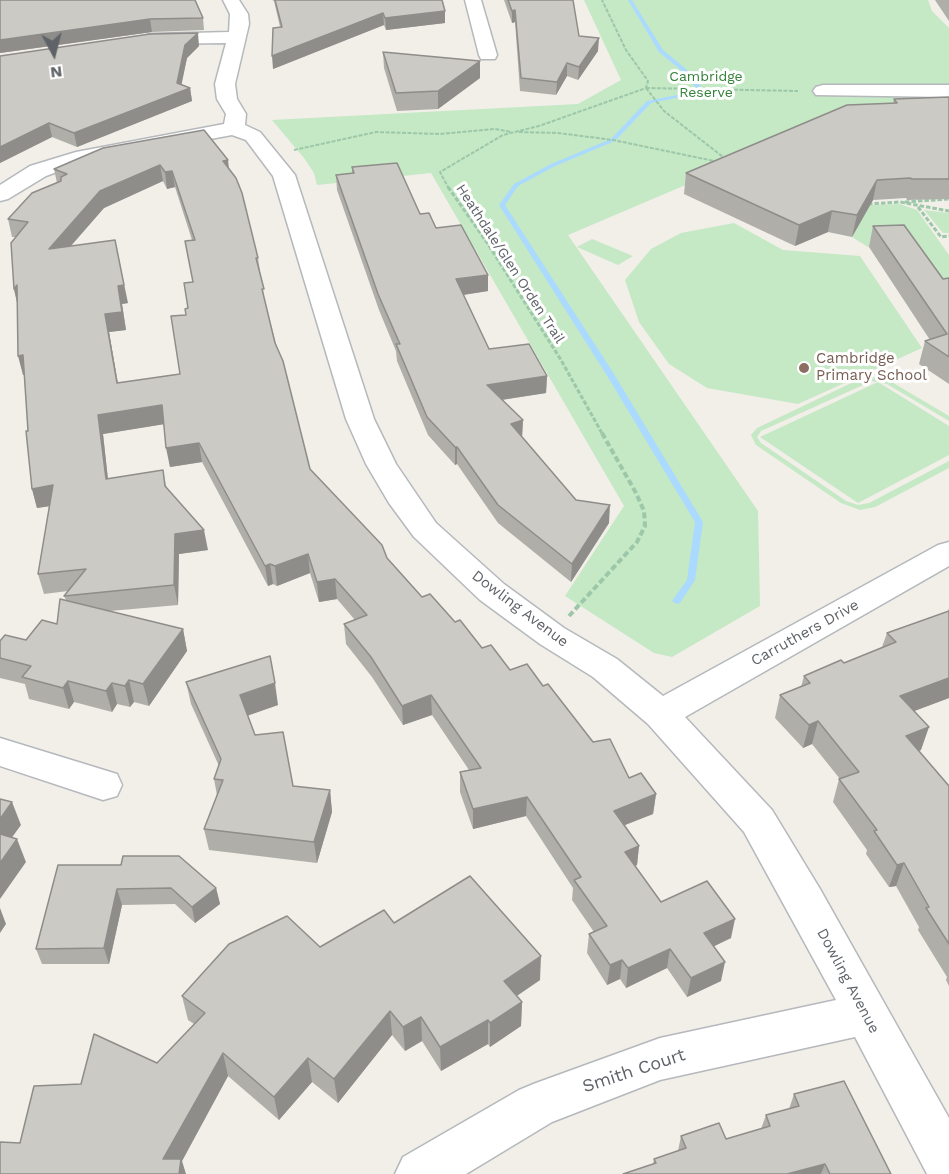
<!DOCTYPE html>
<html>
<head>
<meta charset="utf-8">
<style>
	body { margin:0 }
	#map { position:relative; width:949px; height:1174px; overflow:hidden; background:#f1efe8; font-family:"Work Sans",sans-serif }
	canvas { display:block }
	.north { position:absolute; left:24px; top:24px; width:60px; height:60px; -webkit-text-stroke:4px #fff; paint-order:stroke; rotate:173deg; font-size:16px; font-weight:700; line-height:24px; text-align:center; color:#5f6368 }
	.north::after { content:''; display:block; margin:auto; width:21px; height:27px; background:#5f6368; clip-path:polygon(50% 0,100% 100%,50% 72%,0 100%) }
</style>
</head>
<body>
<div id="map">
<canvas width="949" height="1174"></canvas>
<div class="north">N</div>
</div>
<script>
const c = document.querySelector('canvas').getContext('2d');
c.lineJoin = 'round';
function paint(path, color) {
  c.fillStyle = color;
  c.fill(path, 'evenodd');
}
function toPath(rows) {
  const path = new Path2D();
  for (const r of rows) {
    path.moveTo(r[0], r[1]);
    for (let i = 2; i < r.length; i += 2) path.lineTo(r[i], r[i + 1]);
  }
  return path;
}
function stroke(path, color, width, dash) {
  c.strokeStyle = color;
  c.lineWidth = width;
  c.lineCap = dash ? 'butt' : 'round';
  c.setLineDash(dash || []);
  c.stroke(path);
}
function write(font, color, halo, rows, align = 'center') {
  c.font = font + ' "Work Sans",sans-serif';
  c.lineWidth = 6;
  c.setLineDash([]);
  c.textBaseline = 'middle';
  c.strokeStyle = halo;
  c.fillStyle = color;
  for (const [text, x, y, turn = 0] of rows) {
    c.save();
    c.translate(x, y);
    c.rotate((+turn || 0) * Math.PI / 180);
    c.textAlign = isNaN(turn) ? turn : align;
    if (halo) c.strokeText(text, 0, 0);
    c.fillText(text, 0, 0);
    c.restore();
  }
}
paint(toPath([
	[584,0,928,0,932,11,949,28,949,111,850,115,568,235,758,511,760,606,672,657,654,653,565,596,624,506,431,173,317,185,314,173,304,158,272,120,578,104,621,80],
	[900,204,917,210,949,255,949,293,907,245,868,247,852,237,859,224,848,206],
	[924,210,949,213,949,233,943,233],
	[734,223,783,250,860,256,922,348,798,404,707,388,669,364,639,322,625,280,651,249,681,233],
	[592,239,633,256,618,265,577,247],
	[864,377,877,377,890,381,949,416,949,421,887,384,872,381,761,431,757,437,761,443,846,501,858,505,869,503,949,461,949,468,875,507,860,510,841,503,756,445,751,435,757,428],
	[878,382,949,426,949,455,858,503,760,437]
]), '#c5e8c5');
paint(toPath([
	[628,0,632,0,663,50,686,69,702,88,691,95,651,103,615,141,555,166,518,186,505,205,614,374,703,522,695,580,680,603,677,604,672,601,687,580,695,522,606,374,499,205,514,184,551,164,611,139,647,101,687,93,696,88,682,71,659,52,628,0]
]), '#aadaff');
const minor = toPath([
	[223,0,239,0,248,14,249,24,235,84,237,99,246,114,245,125,260,132,295,175,374,419,396,464,436,523,504,584,564,628,617,659,663,696,938,545,949,542,949,566,685,717,772,810,820,889,949,1118,949,1174,927,1174,855,1037,660,1080,552,1122,466,1174,395,1174,403,1157,519,1090,536,1083,660,1038,836,1000,744,832,648,724,593,677,540,644,480,600,414,537,389,503,366,464,346,419,273,176,246,140,232,135,81,163,46,176,8,199,0,201,0,185,30,166,76,152,224,124,226,114,217,99,215,84,226,43,153,44,147,43,144,39,147,35,153,34,229,32,230,14,223,0],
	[465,0,481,0,497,55,495,59,481,59,479,55,465,0],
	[823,85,949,85,949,97,816,95,813,91,816,87,823,85],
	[0,738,117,774,122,785,117,796,103,800,0,766,0,738]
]);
stroke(minor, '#b5b8bc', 3);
stroke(toPath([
	[646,88,798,91],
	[646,88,664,111,727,160],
	[519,132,558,133,613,140,719,162],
	[294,150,376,132,440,134,495,129,512,132],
	[449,189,440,172,503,135,539,126,646,88,648,81,626,50,602,0]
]), '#9cc7a9', 2, [4, 1.5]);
stroke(toPath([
	[448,187,488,244,561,360,603,435],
	[905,202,949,199],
	[868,204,900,202,949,211],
	[918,207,941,237,949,236]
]), '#9cc7a9', 3, [4.5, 2]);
stroke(toPath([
	[569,616,637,542,645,526,644,511,636,493,602,433]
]), '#9cc7a9', 4, [6, 3]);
paint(minor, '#fff');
paint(toPath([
	[0,0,203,18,204,30,152,32,0,53],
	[272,0,442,0,445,23,386,30,384,25,273,69,280,27,274,1],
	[504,0,573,0,579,36,598,51,578,80,567,76,556,95,520,91,515,22,512,23],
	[935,0,949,0,949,21],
	[199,46,187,58,181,84,190,88,192,101,77,147,52,137,0,163,0,56],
	[383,52,480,61,480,78,438,109,397,111,384,68],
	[949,97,949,199,907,200,906,198,873,200,852,237,828,232,795,246,684,194,686,173,893,103,894,99],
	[103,148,229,169,258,258,265,303,310,469,387,558,422,597,455,622,482,648,510,670,543,686,593,742,629,778,656,794,653,814,625,825,639,846,637,865,635,866,661,902,731,938,714,946,721,981,687,997,667,968,626,988,620,979,607,985,587,953,589,934,594,932,572,900,573,888,526,816,473,829,460,792,460,772,469,770,432,715,403,725,372,677,346,644,344,624,355,620,337,599,319,602,310,573,277,586,273,584,268,586,202,462,170,467,164,424,103,434,108,479,163,470,166,486,208,550,179,554,178,605,110,611,183,629,187,651,149,706,134,702,130,707,117,704,112,712,74,702,69,709,29,699,25,684,0,678,0,641,26,640,57,624,66,600,64,596,68,591,44,594,38,574,49,506,37,508,32,489,24,374,23,375,17,302,14,289,16,237,12,237,8,219,57,183,54,169],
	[163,181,167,189,175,187,192,240,185,241,193,282,186,315,180,374,118,383,109,332,126,330,122,304,128,303,71,246,104,208],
	[352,167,420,214,488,275,488,291,463,295,489,349,547,376,546,393,502,400,523,420,522,437,576,500,609,523,571,582,498,523,457,464,455,465,428,435,397,361,396,351,379,310,337,190,336,175,352,173],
	[873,226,943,279,949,278,949,384,919,364,925,341,930,340,869,247],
	[949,608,949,698,914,711,921,750,918,751,949,786,949,986,946,980,947,977,918,930,919,927,896,886,889,887,866,854,867,850,833,802,839,779,840,779,812,744,803,748,775,718,780,695,801,687,804,676,844,663,882,647,887,633,948,611],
	[186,682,278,705,248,715,255,735,293,786,330,790,332,812,317,863,209,850,204,829,217,795,214,779,219,766,191,704],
	[58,865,216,888,220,904,195,923,175,904,122,905,109,964,42,964,36,949],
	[394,923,540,980,517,996,522,1002,521,1026,490,1047,488,1044,441,1071,422,1041,405,1051,392,1035,338,1103,312,1082,279,1120,228,1076,182,1161,20,1143,81,1084,157,1063,194,1024,188,1020,182,996,320,947],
	[794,1094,891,1174,623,1174,653,1164,654,1159,678,1151,681,1136,726,1139,761,1129,766,1115,789,1109]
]), '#afaea9');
paint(toPath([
	[515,10,515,22,512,23,512,11],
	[445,11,445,23,386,30,385,18],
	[383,13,384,25,273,69,272,56],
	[150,19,152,32,0,53,0,40],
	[198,33,199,46,187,58,180,92,190,88,192,101,77,147,74,133,177,83,185,45],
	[599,38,598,51,578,80,579,67],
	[480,61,480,78,438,109,438,91],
	[567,63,567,76,556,95,557,82],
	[49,123,52,137,0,163,0,147],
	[228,160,230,177,223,161],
	[160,165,163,181,104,208,53,266,49,249,100,191],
	[172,171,175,187,167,189,165,172],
	[877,180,873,200,852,237,857,215],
	[832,211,828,232,795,246,799,225],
	[115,240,128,303,122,304,126,330,109,332,121,402,105,314,118,286],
	[488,275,488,291,456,296,456,279],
	[17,285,18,307,14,289],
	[23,355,28,374,23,375,18,356],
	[547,376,546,393,487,402,487,385],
	[162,405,165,424,103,434,110,498,106,479,98,415],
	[523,420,522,437,511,424],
	[199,443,202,462,170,467,166,448],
	[455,447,457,447,457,464,455,465],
	[53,485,58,505,37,508,32,489],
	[610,505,609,523,571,582,572,564],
	[204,530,208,550,179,554,178,605,174,585,175,534],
	[308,554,310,573,277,586,275,566],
	[270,564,273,584,268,586,265,566],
	[335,579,337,599,319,602,317,582],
	[183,629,187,651,149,706,143,684],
	[949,678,949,698,893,719,900,696],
	[129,680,134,702,130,707,125,686],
	[68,681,74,702,69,709,63,688],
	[112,683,117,704,112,712,106,691],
	[275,683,278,705,244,717,240,695],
	[431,695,432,715,403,725,402,706],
	[818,721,812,744,803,748,809,725],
	[929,727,921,750,898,759,906,736],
	[330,790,332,812,317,863,314,842],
	[656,794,653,814,612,830,614,811],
	[527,797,526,816,473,829,473,809],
	[12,802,21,825,0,854,0,819],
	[17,839,26,862,0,899,0,863],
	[639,846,637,865,622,871,625,852],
	[904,863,896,886,889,887,897,865],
	[216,888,220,904,195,923,192,907],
	[117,889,122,905,109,964,104,948],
	[0,908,6,924,0,933],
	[735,919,731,938,700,953,704,933],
	[670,949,667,968,626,988,628,968],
	[541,956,540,980,503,1005,504,981],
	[622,960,620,979,607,985,610,965],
	[725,962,721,981,687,997,691,978],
	[522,1002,521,1026,490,1047,490,1023],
	[390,1011,392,1035,338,1103,334,1079],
	[421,1017,422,1041,405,1051,403,1027],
	[488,1020,488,1044,441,1071,440,1047],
	[223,1053,228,1076,182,1161,186,1174,179,1174,163,1159],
	[308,1058,312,1082,279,1120,274,1097],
	[825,1164,821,1174,787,1174]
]), '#8f8d8a');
const building = toPath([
	[0,0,195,0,203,18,150,19,0,40,0,0],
	[275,0,442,0,445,11,385,18,383,13,272,56,273,28,282,27,275,0],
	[508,0,573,0,579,36,599,38,579,67,567,63,557,82,521,78,515,10,512,11,508,0],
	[198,33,185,45,177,83,190,88,74,133,49,123,0,147,0,56,150,34,198,33],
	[383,52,480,61,438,91,396,93,383,52],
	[949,97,949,179,912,179,910,178,877,180,857,215,832,211,799,225,686,173,847,105,897,103,894,99,949,97],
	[204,130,228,160,223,161,236,178,242,193,258,258,256,258,264,289,262,289,275,343,283,361,310,469,382,545,387,558,422,597,430,594,455,622,460,620,482,648,491,645,510,670,527,664,543,686,548,684,593,742,610,739,629,778,641,773,656,794,614,811,639,846,625,852,661,902,707,881,735,919,704,933,725,962,691,978,670,949,628,968,622,960,610,965,589,934,607,926,574,880,581,877,527,797,473,809,460,772,481,768,431,695,402,706,371,657,344,624,367,615,335,579,317,582,308,554,275,566,270,564,265,566,199,443,166,448,162,405,98,415,106,479,163,470,165,486,204,530,175,534,174,585,64,596,86,569,38,574,53,485,32,489,26,431,28,431,23,355,18,356,17,285,14,289,11,243,28,222,8,219,32,193,61,181,61,177,67,174,54,169,103,148,204,130],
	[160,165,165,172,172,171,195,240,185,241,193,282,184,283,188,308,185,309,186,315,171,316,180,374,117,383,105,314,122,312,118,286,124,285,115,240,49,249,100,191,160,165],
	[397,163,420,214,429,213,436,228,461,225,488,275,456,279,489,349,529,344,547,376,487,385,523,420,511,424,576,500,610,505,572,564,498,505,457,447,455,447,427,417,396,344,400,344,378,294,336,175,354,173,352,167,397,163],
	[904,225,943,279,949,278,949,357,925,341,947,334,873,226,904,225],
	[60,599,183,629,143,684,129,680,125,686,112,683,106,691,68,681,63,688,22,677,31,666,0,658,0,641,5,635,26,640,42,620,57,624,60,599],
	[949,611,949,678,900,696,929,727,906,736,949,786,949,944,926,908,929,907,904,863,897,865,874,831,877,830,839,779,859,772,818,721,809,725,780,695,810,683,804,676,841,660,844,663,896,642,887,633,949,611],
	[270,656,275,683,240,695,255,735,283,732,293,786,330,790,314,842,204,829,223,780,214,779,221,759,186,682,270,656],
	[0,799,12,802,0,819,0,799],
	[0,834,17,839,0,863,0,834],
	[123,856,179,856,216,888,192,907,171,888,117,889,104,948,36,949,58,865,121,865,123,856],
	[470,876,541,956,504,981,522,1002,490,1023,488,1020,440,1047,421,1017,403,1027,390,1011,334,1079,308,1058,274,1097,223,1053,163,1159,181,1159,179,1174,0,1174,0,1142,20,1143,34,1086,81,1084,94,1034,157,1063,205,1013,182,996,229,944,287,916,320,947,384,910,394,923,470,876],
	[844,1081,891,1174,830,1174,825,1164,787,1174,623,1174,656,1163,654,1159,686,1148,681,1136,719,1123,726,1139,770,1126,766,1115,799,1106,794,1094,844,1081]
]);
paint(building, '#cccac5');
stroke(building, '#8f8d8a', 1.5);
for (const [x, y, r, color] of [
	[804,368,6,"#8d6e63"]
]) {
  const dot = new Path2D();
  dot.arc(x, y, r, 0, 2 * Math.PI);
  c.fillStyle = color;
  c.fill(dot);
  stroke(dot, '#fff', 2);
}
write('14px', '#348238', '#fff', [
	["Cambridge",706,77],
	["Reserve",706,93]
]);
write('14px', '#5f6368', '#fff', [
	["Heathdale/Glen Orden Trail",510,264,57]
]);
write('15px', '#785e54', '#fff', [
	["Cambridge",816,359],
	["Primary School",816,376]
], 'left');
write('15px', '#5f6368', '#fff', [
	["Dowling Avenue",520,609,37],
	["Carruthers Drive",805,633,-29],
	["Dowling Avenue",848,981,62]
]);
write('18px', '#5f6368', '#fff', [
	["Smith Court",634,1071,-18]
]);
</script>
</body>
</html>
